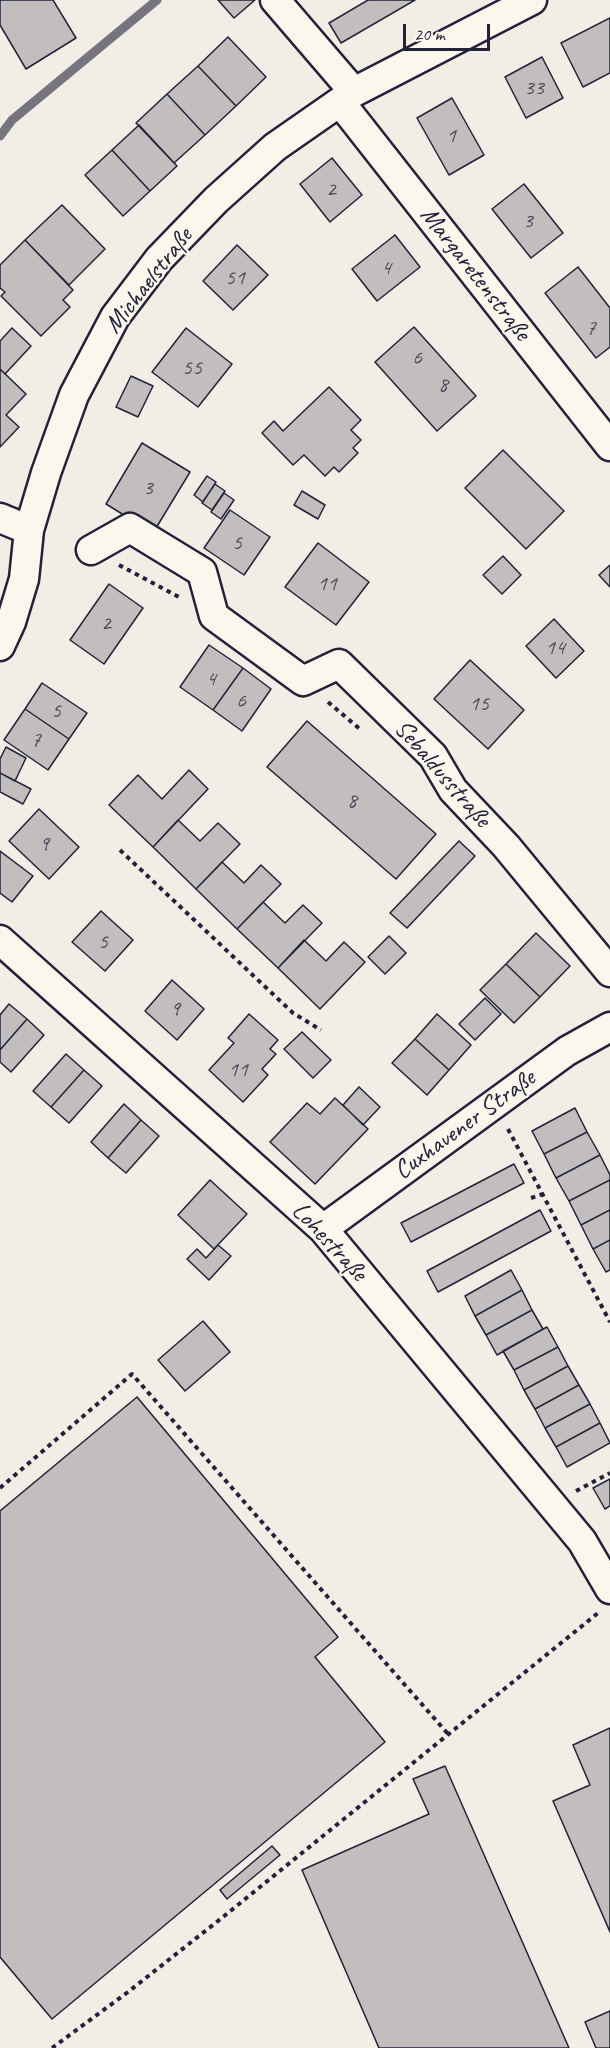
<!DOCTYPE html>
<html>
<head>
<meta charset="utf-8">
<style>
	body { margin:0 }
	#map { position:relative; width:610px; height:2048px; overflow:hidden; background:#f2eee5; font-family:Caveat,sans-serif }
	canvas { display:block }
	.scale { position:absolute; left:403px; top:24px; width:87px; height:27px; box-sizing:border-box; border:3px solid #22223b; border-top:0; padding-left:8px; font-size:18px; line-height:21px; white-space:nowrap; color:#22223b; -webkit-text-stroke:4px #fbf7ec; paint-order:stroke }
</style>
</head>
<body>
<div id="map">
<canvas width="610" height="2048"></canvas>
<div class="scale">20 m</div>
</div>
<script>
const c = document.querySelector('canvas').getContext('2d');
c.lineJoin = 'round';
function toPath(rows) {
  const path = new Path2D();
  for (const r of rows) {
    path.moveTo(r[0], r[1]);
    for (let i = 2; i < r.length; i += 2) path.lineTo(r[i], r[i + 1]);
  }
  return path;
}
function stroke(path, color, width, dash) {
  c.strokeStyle = color;
  c.lineWidth = width;
  c.lineCap = dash ? 'butt' : 'round';
  c.setLineDash(dash || []);
  c.stroke(path);
}
function paint(path, color) {
  c.fillStyle = color;
  c.fill(path, 'evenodd');
}
function write(font, color, halo, rows, align = 'center') {
  c.font = font + ' Caveat,sans-serif';
  c.lineWidth = 4.5;
  c.setLineDash([]);
  c.textBaseline = 'middle';
  c.strokeStyle = halo;
  c.fillStyle = color;
  for (const [text, x, y, turn = 0] of rows) {
    c.save();
    c.translate(x, y);
    c.rotate((+turn || 0) * Math.PI / 180);
    c.textAlign = isNaN(turn) ? turn : align;
    if (halo) c.strokeText(text, 0, 0);
    c.fillText(text, 0, 0);
    c.restore();
  }
}
stroke(toPath([
	[0,136,12,120,157,0]
]), '#76747f', 9);
const building = toPath([
	[0,0,53,0,76,38,26,69,0,25,0,0],
	[218,0,255,0,234,18,218,0],
	[368,0,415,0,341,43,329,23,368,0],
	[610,18,610,73,583,87,561,43,610,18],
	[228,37,266,77,236,106,198,66,228,37],
	[542,57,563,98,526,118,505,77,542,57],
	[198,66,236,106,205,135,167,94,198,66],
	[167,94,205,135,174,163,136,123,167,94],
	[452,98,484,155,449,175,417,118,452,98],
	[139,125,177,166,150,191,112,150,139,125],
	[112,150,150,191,123,216,85,175,112,150],
	[332,158,362,195,330,222,300,184,332,158],
	[524,184,563,233,531,258,492,209,524,184],
	[62,205,105,249,69,285,25,240,62,205],
	[395,235,420,267,377,301,352,269,395,235],
	[25,240,73,290,63,300,70,307,41,336,1,296,5,292,0,288,0,265,25,240],
	[237,245,268,275,233,310,203,281,237,245],
	[578,267,610,308,610,347,596,358,545,293,578,267],
	[414,327,476,396,437,431,375,362,414,327],
	[12,328,31,346,5,374,0,369,0,341,12,328],
	[186,328,232,364,198,407,152,372,186,328],
	[0,369,26,394,6,415,19,427,0,447,0,369],
	[131,376,153,386,138,417,116,407,131,376],
	[329,387,361,420,351,430,361,440,353,448,358,453,339,472,334,467,325,476,304,455,293,465,262,433,274,421,283,431,329,387],
	[142,443,190,472,153,533,106,504,142,443],
	[503,450,564,511,526,549,465,488,503,450],
	[207,476,216,482,203,502,194,495,207,476],
	[215,484,225,491,212,510,202,503,215,484],
	[302,491,325,505,318,519,294,505,302,491],
	[224,493,234,500,221,519,211,512,224,493],
	[230,510,270,537,244,575,204,548,230,510],
	[318,543,369,582,336,625,285,587,318,543],
	[503,556,521,575,502,594,483,575,503,556],
	[610,565,610,587,599,575,610,565],
	[109,584,143,608,104,664,70,640,109,584],
	[554,619,584,651,556,678,526,646,554,619],
	[209,645,243,668,213,710,180,687,209,645],
	[470,660,524,710,488,749,434,699,470,660],
	[243,668,271,689,242,731,213,710,243,668],
	[42,683,87,713,69,739,25,709,42,683],
	[25,709,69,739,48,770,4,740,25,709],
	[307,721,436,834,396,879,267,767,307,721],
	[6,747,26,758,15,781,0,773,0,759,6,747],
	[189,770,208,789,153,847,109,805,138,775,162,799,189,770],
	[0,773,31,789,23,804,0,792,0,773],
	[39,809,79,847,49,879,9,841,39,809],
	[178,820,200,841,218,823,240,844,196,889,153,847,178,820],
	[459,841,475,856,407,928,390,913,459,841],
	[0,851,33,876,12,902,0,893,0,851],
	[222,862,244,883,261,865,281,884,237,929,196,889,222,862],
	[263,902,285,923,303,905,322,923,278,968,237,929,263,902],
	[101,911,133,940,105,971,72,942,101,911],
	[536,933,570,966,540,997,506,964,536,933],
	[389,936,406,953,385,974,368,957,389,936],
	[304,940,326,961,344,942,365,962,320,1009,278,968,304,940],
	[506,964,540,997,514,1023,480,990,506,964],
	[172,980,204,1009,177,1040,145,1011,172,980],
	[485,998,501,1014,475,1040,459,1024,485,998],
	[9,1004,27,1019,0,1050,0,1015,9,1004],
	[249,1014,278,1040,270,1049,276,1054,262,1069,268,1075,243,1102,209,1070,234,1043,228,1038,249,1014],
	[437,1014,471,1045,449,1070,415,1039,437,1014],
	[27,1019,44,1035,11,1072,0,1062,0,1050,27,1019],
	[302,1032,331,1060,313,1078,284,1049,302,1032],
	[415,1039,449,1070,427,1095,392,1063,415,1039],
	[66,1054,84,1070,51,1107,33,1091,66,1054],
	[84,1070,102,1086,69,1123,51,1107,84,1070],
	[359,1087,380,1107,363,1125,343,1105,359,1087],
	[335,1098,368,1129,315,1184,270,1142,307,1103,320,1114,335,1098],
	[124,1104,141,1120,108,1158,91,1142,124,1104],
	[575,1108,587,1132,544,1154,532,1131,575,1108],
	[141,1120,159,1136,126,1173,108,1158,141,1120],
	[587,1132,600,1155,556,1178,544,1154,587,1132],
	[600,1155,610,1175,610,1180,569,1201,556,1178,600,1155],
	[514,1164,524,1183,411,1242,401,1223,514,1164],
	[210,1180,247,1214,214,1249,178,1215,210,1180],
	[610,1180,610,1210,581,1225,569,1201,610,1180],
	[540,1210,551,1231,438,1292,427,1271,540,1210],
	[610,1210,610,1240,593,1249,581,1225,610,1210],
	[610,1240,610,1270,606,1272,593,1249,610,1240],
	[218,1245,231,1256,209,1280,187,1259,197,1249,206,1258,218,1245],
	[511,1270,522,1290,475,1316,465,1296,511,1270],
	[522,1290,532,1310,486,1335,475,1316,522,1290],
	[532,1310,543,1329,497,1355,486,1335,532,1310],
	[203,1321,230,1352,185,1391,158,1360,203,1321],
	[547,1327,558,1347,514,1370,503,1351,547,1327],
	[558,1347,568,1366,524,1390,514,1370,558,1347],
	[568,1366,579,1385,535,1409,524,1390,568,1366],
	[579,1385,590,1404,545,1428,535,1409,579,1385],
	[137,1397,338,1637,315,1657,385,1742,52,2019,0,1957,0,1511,137,1397],
	[590,1404,600,1423,556,1447,545,1428,590,1404],
	[600,1423,610,1443,567,1467,556,1447,600,1423],
	[610,1479,610,1506,605,1509,593,1488,610,1479],
	[610,1728,610,1932,553,1801,590,1785,573,1745,610,1728],
	[445,1766,569,2048,379,2048,302,1870,429,1814,413,1779,445,1766],
	[272,1846,280,1855,227,1899,220,1890,272,1846],
	[610,2011,610,2048,596,2048,585,2022,610,2011]
]);
paint(building, '#c2bebe');
stroke(building, '#22223b', 1.5);
const minor = toPath([
	[275,0,354,92],
	[340,102,610,446],
	[0,518,29,530],
	[91,550,130,528,202,572,214,616,303,681,339,664,433,756,453,790,506,846,610,972],
	[0,646,11,622,24,579,29,530,46,473,74,395,115,317,159,259,216,200,275,147,354,92,532,0],
	[0,940,323,1229,582,1541,610,1589],
	[323,1229,567,1051,610,1027]
]);
stroke(minor, '#22223b', 33);
stroke(toPath([
	[119,565,179,597],
	[328,702,361,730],
	[120,850,293,1013,321,1030],
	[508,1129,610,1322],
	[531,1198,543,1194],
	[0,1488,132,1374,448,1734],
	[576,1491,610,1473],
	[52,2048,128,1992,223,1917,598,1613]
]), '#22223b', 4, [4.5, 4.5]);
stroke(minor, '#fbf7ec', 28);
write('22px', '#4a495c', null, [
	["33",534,88],
	["1",451,136],
	["2",331,190],
	["3",528,221],
	["4",386,268],
	["51",235,278],
	["7",591,328],
	["6",417,358],
	["55",192,368],
	["8",443,385],
	["3",148,488],
	["5",237,543],
	["11",327,584],
	["2",106,624],
	["14",555,648],
	["4",211,679],
	["6",241,701],
	["15",479,704],
	["5",56,711],
	["7",36,740],
	["8",352,801],
	["9",44,844],
	["5",103,942],
	["9",175,1009],
	["11",238,1070]
]);
write('26px', '#22223b', '#fbf7ec', [
	["Margaretenstraße",475,274,52],
	["Michaelstraße",149,281,-52],
	["Sebaldusstraße",442,774,49],
	["Cuxhavener Straße",465,1125,-36],
	["Lohestraße",329,1242,47]
]);
</script>
</body>
</html>
